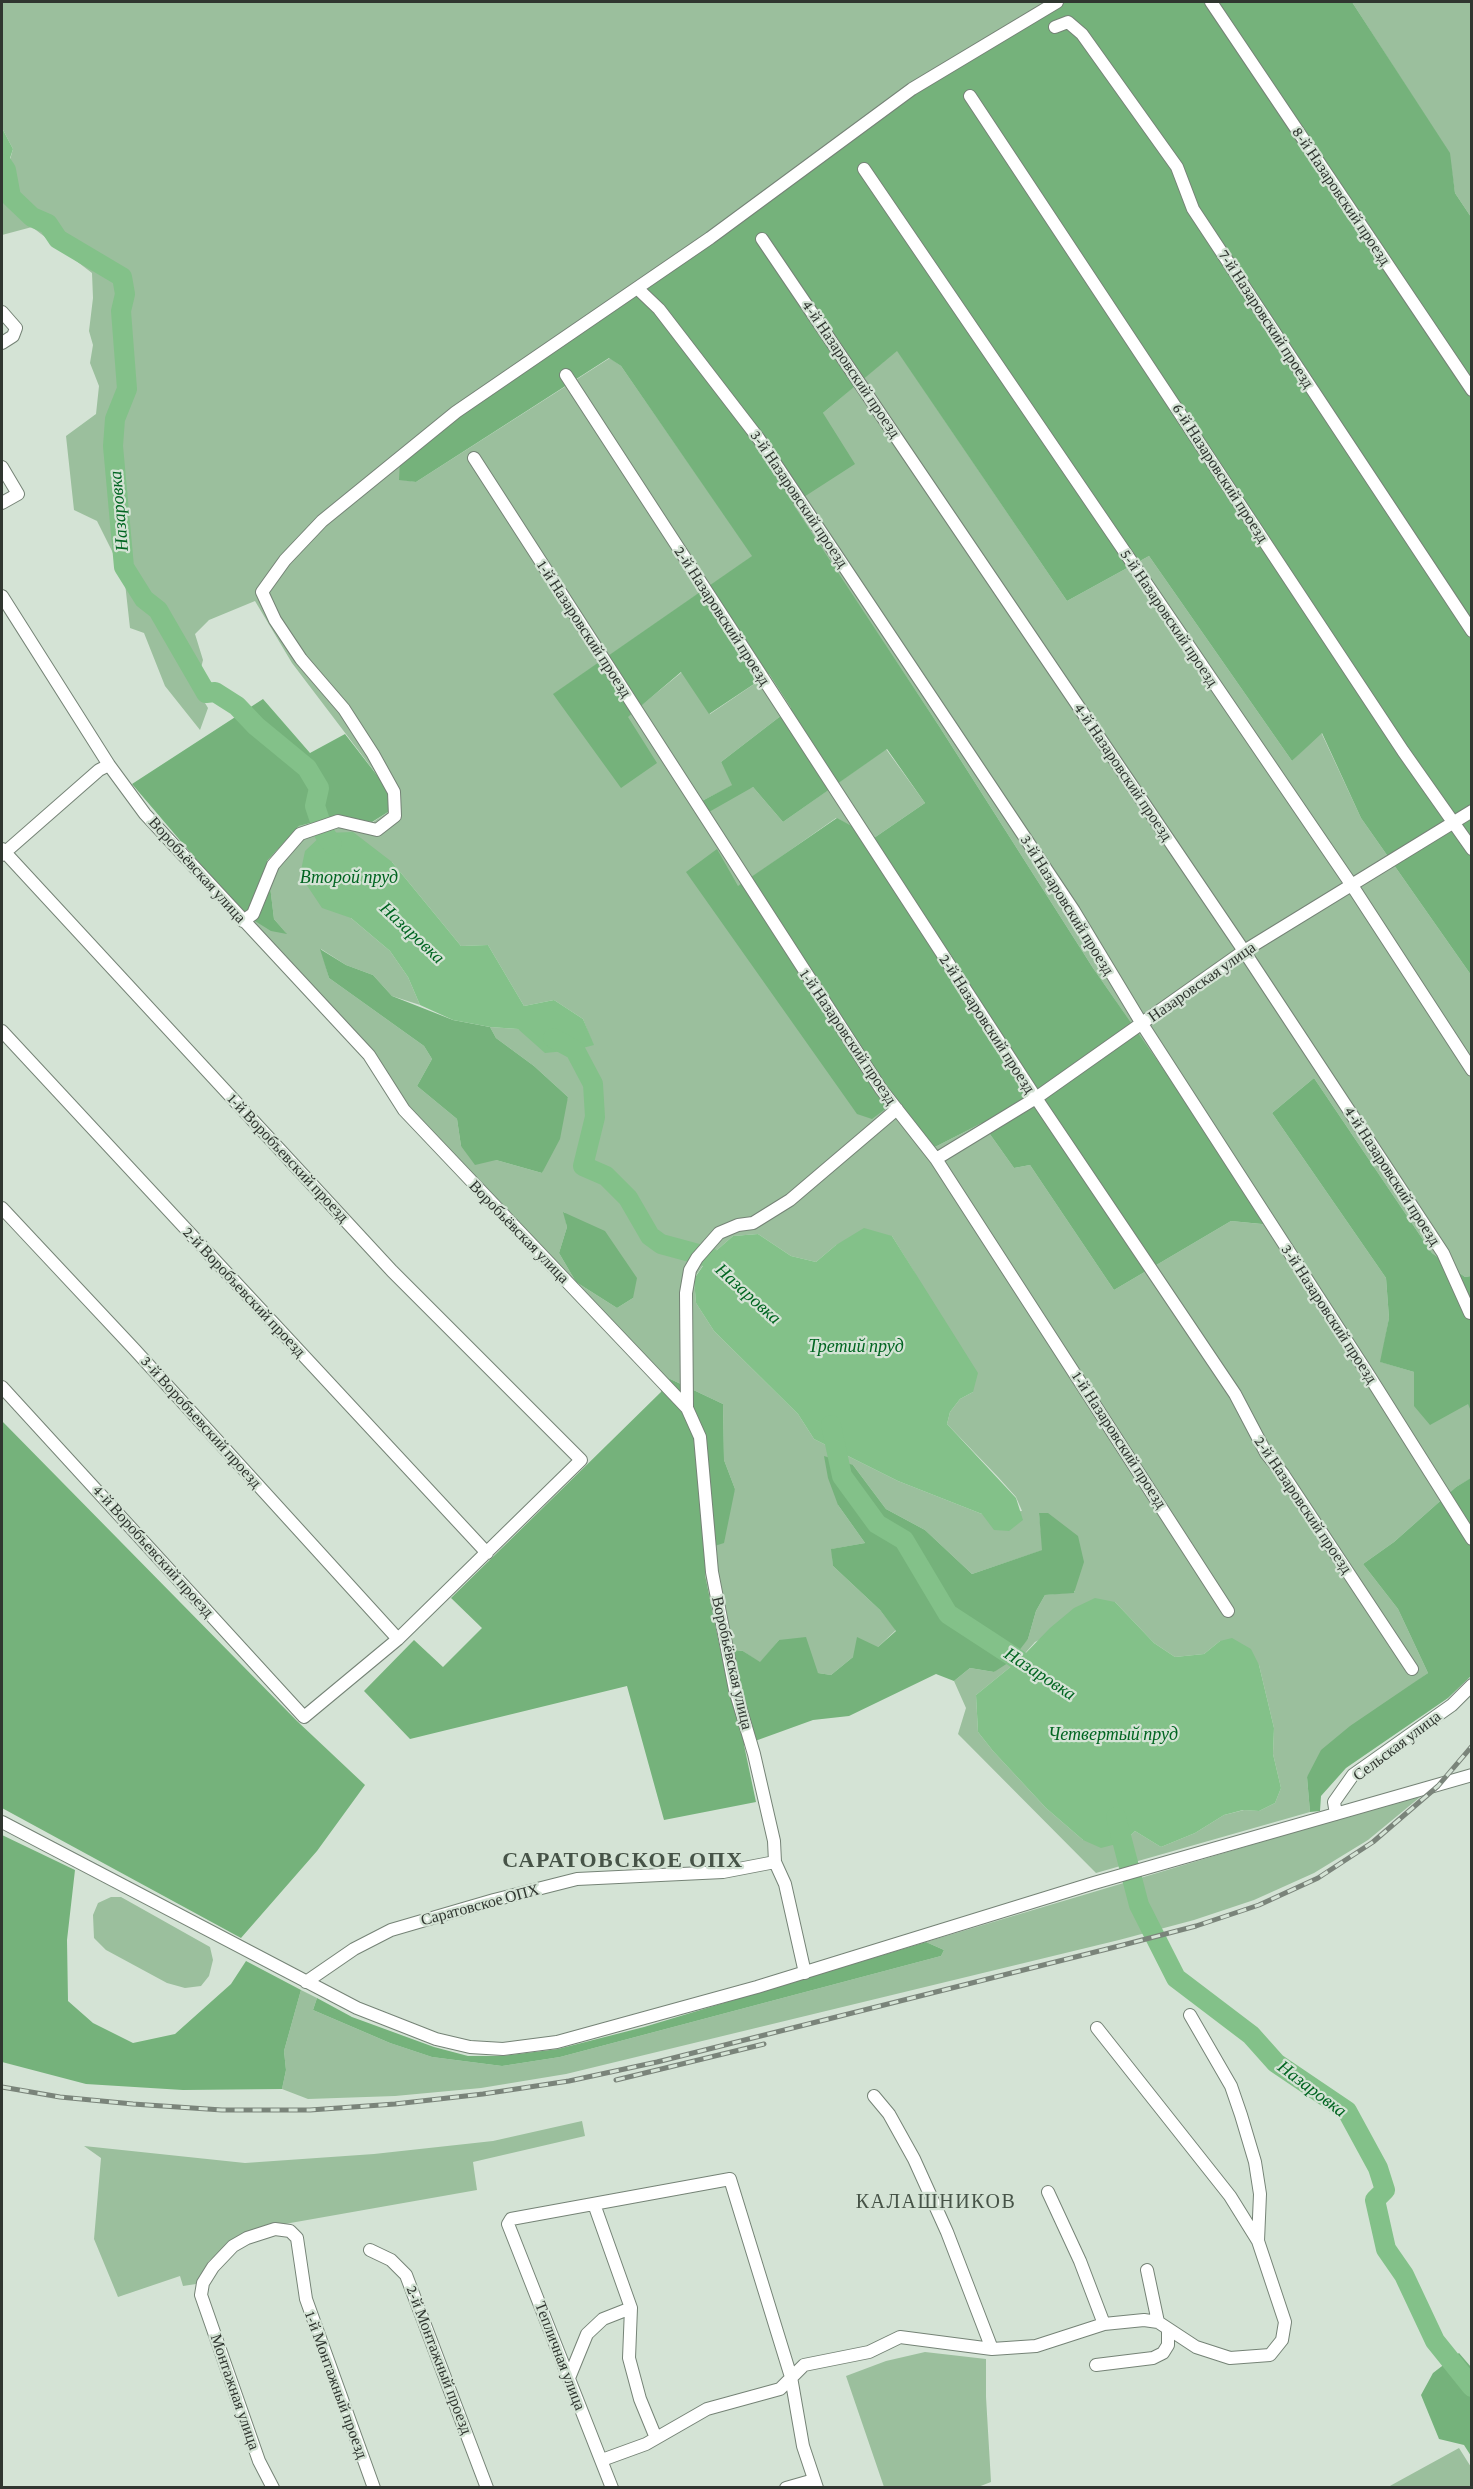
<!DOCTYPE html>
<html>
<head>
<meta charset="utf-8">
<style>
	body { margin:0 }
	#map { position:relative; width:1473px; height:2489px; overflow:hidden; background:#d4e3d5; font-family:"Crimson Pro",serif }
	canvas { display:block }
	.frame { position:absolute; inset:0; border:3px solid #303630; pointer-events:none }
</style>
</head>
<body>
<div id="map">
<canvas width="1473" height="2489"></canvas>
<div class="frame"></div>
</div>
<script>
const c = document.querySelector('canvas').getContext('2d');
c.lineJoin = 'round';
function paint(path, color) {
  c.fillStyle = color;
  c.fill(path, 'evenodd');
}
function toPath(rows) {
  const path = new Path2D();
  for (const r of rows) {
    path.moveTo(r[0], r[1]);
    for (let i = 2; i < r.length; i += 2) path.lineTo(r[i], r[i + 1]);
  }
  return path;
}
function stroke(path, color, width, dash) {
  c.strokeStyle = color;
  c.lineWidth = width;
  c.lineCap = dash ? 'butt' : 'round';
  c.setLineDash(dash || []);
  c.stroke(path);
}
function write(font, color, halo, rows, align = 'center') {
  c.font = font + ' "Crimson Pro",serif';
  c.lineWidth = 4.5;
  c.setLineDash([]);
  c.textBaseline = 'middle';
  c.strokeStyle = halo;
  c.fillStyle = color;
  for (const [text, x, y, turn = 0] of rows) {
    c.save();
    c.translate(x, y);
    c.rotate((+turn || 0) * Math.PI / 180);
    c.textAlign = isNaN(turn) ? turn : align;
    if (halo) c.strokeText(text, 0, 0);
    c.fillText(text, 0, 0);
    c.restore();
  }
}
paint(toPath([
	[2,2,1057,2,399,479,416,482,610,358,621,366,753,556,554,694,627,717,682,672,710,714,769,674,791,708,721,762,733,785,702,801,753,787,783,822,886,749,925,803,874,838,836,818,738,887,687,872,888,1107,933,1148,982,1123,1014,1168,1030,1165,1114,1290,1231,1221,1271,1225,1093,968,939,726,792,504,823,413,897,350,1067,601,1149,556,1292,761,1321,732,1361,818,1471,975,1471,1276,1465,1277,1432,1253,1314,1078,1272,1113,1386,1278,1389,1318,1381,1362,1414,1372,1414,1405,1468,1403,1472,1411,1472,1478,1456,1487,1394,1542,1363,1564,1398,1609,1428,1673,1401,1693,1307,1777,1310,1812,1096,1873,958,1734,966,1708,954,1681,970,1668,994,1672,1028,1639,1036,1611,1045,1595,1075,1592,1039,1513,1043,1550,972,1574,925,1530,886,1509,853,1465,838,1505,865,1543,832,1549,833,1566,880,1610,896,1630,878,1647,853,1657,831,1675,818,1673,779,1640,760,1663,743,1651,720,1648,705,1575,704,1549,735,1489,724,1460,723,1404,666,1377,409,1106,374,1052,242,913,286,933,274,919,267,862,299,826,337,816,373,822,388,812,390,792,292,663,255,601,209,620,195,634,203,660,196,688,208,708,200,730,165,686,144,633,130,628,125,583,112,551,97,521,74,510,66,436,96,414,99,386,90,363,93,345,89,331,93,298,92,273,32,227,2,235,2,169,7,170,13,149,2,128],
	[392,862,461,946,488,945,524,1006,554,1000,583,1019,593,1045,518,1029,490,1027,496,1038,534,1066,568,1097,542,1173,496,1160,461,1146,457,1119,417,1086,432,1059,424,1046,329,978,321,949,346,965,373,975,392,996,420,1005,408,977,390,951,351,918],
	[564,1212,633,1298,617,1308,576,1282,559,1253,567,1227],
	[758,1234,791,1256,816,1262,836,1245,892,1236,913,1270,973,1392,960,1399,950,1412,947,1424,998,1477,1016,1497,1022,1511,982,1514,898,1481,814,1439,798,1414,714,1331,696,1303,694,1278,709,1257,733,1236],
	[1115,1602,1154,1643,1175,1657,1204,1654,1220,1641,1259,1665,1274,1728,1273,1754,1281,1788,1275,1803,1259,1811,1244,1810,1224,1815,1195,1833,1161,1847,1135,1831,1124,1842,1083,1840,1046,1808,993,1751,978,1732,976,1695,1019,1660,1035,1642],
	[1352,2,1471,2,1471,217,1455,193,1449,153],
	[1425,1793,1368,1840,1314,1873,1254,1900,1194,1920,1119,1940,566,2074,481,2088,395,2096,308,2099,282,2089,286,2070,284,2051,301,1990,317,1998,313,2010,390,2043,432,2057,502,2066,560,2057,941,1956,944,1950,926,1942],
	[111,1897,121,1897,210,1947,213,1960,209,1976,201,1986,185,1988,167,1983,106,1950,94,1938,93,1915,98,1903],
	[582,2121,585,2136,473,2162,477,2190,262,2228,224,2248,209,2261,196,2284,183,2286,180,2276,118,2297,94,2239,101,2158,84,2146,245,2163,374,2154,493,2141],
	[925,2352,986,2359,986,2397,991,2482,978,2487,884,2487,846,2376,886,2361],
	[1459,2448,1471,2467,1471,2487,1388,2487]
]), '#9bbf9d');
paint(toPath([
	[1057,2,1352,2,1450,153,1455,193,1471,217,1471,975,1361,818,1322,733,1292,761,1149,556,1067,601,897,351,823,413,855,464,793,504,939,726,1093,968,1272,1225,1231,1221,1114,1290,1030,1165,1014,1168,982,1123,933,1148,888,1107,872,1119,857,1114,686,872,717,849,738,886,837,818,874,838,925,803,887,749,783,822,753,787,709,812,702,801,732,785,721,762,791,708,769,674,709,714,681,672,628,717,657,763,621,788,553,694,752,556,621,366,609,358,416,482,399,480,400,460,456,412,912,89],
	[263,699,310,753,345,734,390,792,388,812,372,822,337,816,299,826,267,861,274,919,287,934,271,931,242,913,132,784],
	[320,949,346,965,373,975,392,996,453,1020,490,1027,496,1038,534,1066,568,1097,560,1139,542,1173,496,1160,475,1165,461,1146,457,1119,417,1086,432,1059,424,1046,329,978],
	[1314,1078,1432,1253,1465,1277,1471,1276,1471,1411,1468,1404,1430,1425,1414,1406,1414,1372,1380,1362,1389,1318,1386,1278,1272,1113],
	[563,1212,605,1231,637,1278,633,1298,617,1308,576,1282,559,1253,567,1227],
	[666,1377,723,1404,724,1460,735,1489,724,1543,705,1549,705,1575,720,1648,743,1651,760,1662,779,1640,806,1637,818,1673,831,1675,853,1657,857,1637,878,1647,896,1631,880,1610,833,1566,831,1549,865,1543,838,1505,828,1478,824,1456,853,1465,886,1509,925,1530,972,1574,1042,1550,1039,1513,1048,1513,1078,1536,1084,1562,1074,1593,1045,1595,1036,1611,1028,1639,1011,1661,994,1672,970,1668,954,1681,936,1674,849,1716,813,1720,744,1745,756,1802,664,1820,627,1686,410,1739,364,1691,414,1640,443,1667,482,1628,451,1598,661,1392],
	[2,1421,297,1721,365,1785,317,1851,241,1938,2,1808],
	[1471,1478,1471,1676,1448,1698,1346,1768,1321,1796,1320,1811,1310,1812,1307,1777,1321,1750,1350,1726,1428,1673,1398,1609,1363,1564,1394,1542,1456,1487],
	[2,1835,75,1870,67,1940,68,2001,93,2023,133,2043,175,2034,231,1984,246,1961,301,1990,284,2051,286,2070,282,2089,183,2090,86,2084,2,2062],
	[926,1942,944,1950,941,1956,560,2057,502,2066,432,2057,390,2043,313,2010,317,1998,352,2017,434,2047,468,2056,502,2056,558,2049,644,2027],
	[1459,2353,1471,2367,1471,2456,1464,2445,1439,2439,1421,2395,1433,2373]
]), '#75b27b');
paint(toPath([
	[2,128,13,149,6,170,2,169],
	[353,832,392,862,461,946,488,945,524,1006,554,1000,583,1019,594,1045,575,1050,545,1053,518,1029,490,1027,453,1020,420,1005,408,977,390,951,351,918,322,908,300,875,305,851,324,833],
	[864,1228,892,1236,978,1373,973,1392,960,1399,950,1412,947,1424,1016,1498,1023,1520,1009,1531,994,1530,982,1514,898,1481,814,1439,798,1414,714,1331,696,1303,694,1279,709,1257,733,1236,758,1234,791,1256,816,1262,836,1245],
	[1095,1598,1115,1602,1154,1643,1175,1657,1204,1654,1220,1641,1232,1638,1251,1649,1259,1665,1274,1728,1273,1754,1281,1788,1275,1803,1259,1811,1243,1810,1224,1815,1195,1833,1161,1847,1135,1831,1124,1842,1101,1848,1083,1840,1046,1808,993,1751,978,1732,976,1695,1019,1660,1050,1628,1074,1608]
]), '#83c189');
stroke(toPath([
	[2,164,6,170,11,197,32,217,48,224,58,239,122,277,125,294,121,311,127,389,115,419,113,446,124,567,144,599,158,610,206,693,215,692,237,706,256,726,307,768,319,788,315,806,324,833,332,844],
	[553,1038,575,1050,593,1084,595,1117,583,1166,606,1176,628,1198,650,1236,661,1244,709,1257,729,1275],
	[831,1425,842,1476,877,1524,904,1540,948,1614,1040,1674],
	[1116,1817,1139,1905,1176,1978,1251,2035,1276,2063,1347,2111,1378,2168,1385,2190,1375,2200,1386,2249,1404,2275,1435,2341,1472,2387]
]), '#83c189', 20);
const minor = toPath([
	[1211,2,1472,390],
	[1055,27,1068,22,1082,34,1177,167,1193,209,1472,631],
	[970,96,1403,751,1472,849],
	[864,169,1351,884,1472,1070],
	[762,239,1244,951,1443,1253,1470,1313],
	[637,288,659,309,759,439,1074,911,1142,1024,1370,1377,1472,1539],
	[2,312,16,328,13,336,2,343],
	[566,375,1036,1098,1235,1394,1266,1453,1283,1474,1412,1669],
	[474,458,881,1089,936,1159,1228,1611],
	[2,467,18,494,2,503],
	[2,596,109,765,145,814,369,1055,404,1110,687,1408,700,1437,712,1572,735,1690,754,1754,774,1841,775,1862,785,1884,805,1973],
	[2,849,392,1271,581,1460,398,1639,304,1717,2,1387],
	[2,855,99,770,109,765],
	[243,921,253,914,273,865,300,834,338,821,377,830,395,816,394,792,373,754,344,709,301,659,275,620,262,592,285,560,322,521,456,412,710,238,912,89,1057,2],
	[2,1031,487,1553],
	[936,1159,1036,1098,1244,951,1472,811],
	[2,1208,135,1350,398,1639],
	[687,1408,686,1293,690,1270,697,1258,719,1233,738,1225,753,1223,790,1200,897,1109],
	[1336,1814,1334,1802,1353,1775,1452,1705,1472,1685],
	[2,1822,357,2008,436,2039,470,2047,503,2049,557,2042,757,1987,1094,1883,1472,1775],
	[306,1982,354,1949,391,1930,494,1900,577,1879,723,1872,775,1862],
	[1190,2015,1231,2086,1241,2115,1255,2162,1260,2194,1258,2241],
	[874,2096,889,2114,914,2159,947,2232,992,2349],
	[1048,2192,1080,2261,1104,2324],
	[594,2204,631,2308,629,2358,640,2399,656,2438],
	[370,2250,391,2260,406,2275,487,2488],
	[1147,2270,1158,2322],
	[1096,2365,1153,2358,1163,2353,1168,2345,1168,2329],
	[569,2378,587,2334,603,2319,631,2308],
	[602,2460,646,2444,707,2409,780,2389,804,2365,869,2352,900,2337,992,2349,1036,2346,1104,2324,1144,2320,1158,2322,1196,2347,1230,2358,1270,2355,1282,2340,1285,2322,1258,2241,1230,2196,1097,2028],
	[273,2488,259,2461,201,2295,203,2283,213,2267,233,2246,247,2238,275,2229,290,2231,297,2238,306,2299,374,2488],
	[612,2488,508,2224,511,2219,730,2179,791,2377,803,2446,817,2488],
	[786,2488,814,2480]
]);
stroke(minor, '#758376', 14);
stroke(minor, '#fff', 12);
const rail = toPath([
	[616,2080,764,2044],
	[2,2087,60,2097,133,2104,222,2110,310,2110,395,2104,483,2094,569,2081,657,2062,1123,1945,1196,1926,1259,1905,1318,1878,1373,1842,1438,1786,1472,1746]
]);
stroke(rail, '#7a847a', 5);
stroke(rail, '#d4e3d5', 3, [9]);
write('16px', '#303630', '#d4e3d5', [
	["8-й Назаровский проезд",1341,196,56],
	["7-й Назаровский проезд",1266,319,57],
	["4-й Назаровский проезд",851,369,56],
	["6-й Назаровский проезд",1220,473,57],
	["3-й Назаровский проезд",799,499,56],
	["2-й Назаровский проезд",722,616,57],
	["5-й Назаровский проезд",1169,618,56],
	["1-й Назаровский проезд",584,629,57],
	["4-й Назаровский проезд",1123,772,56],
	["Воробьёвская улица",197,870,48],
	["3-й Назаровский проезд",1067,905,58],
	["Назаровская улица",1202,982,-35],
	["2-й Назаровский проезд",987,1024,57],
	["1-й Назаровский проезд",848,1037,56],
	["1-й Воробъевский проезд",288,1158,47],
	["4-й Назаровский проезд",1392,1176,57],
	["Воробьёвская улица",519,1232,46],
	["2-й Воробъевский проезд",244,1292,47],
	["3-й Назаровский проезд",1329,1314,57],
	["3-й Воробъевский проезд",201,1422,48],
	["1-й Назаровский проезд",1119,1440,57],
	["2-й Назаровский проезд",1303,1505,56],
	["4-й Воробъевский проезд",153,1551,48],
	["Воробьёвская улица",732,1663,77],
	["Сельская улица",1397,1746,-37],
	["Саратовское ОПХ",480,1905,-15],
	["Тепличная улица",560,2356,69],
	["2-й Монтажный проезд",439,2360,69],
	["1-й Монтажный проезд",336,2385,70],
	["Монтажная улица",235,2392,71]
]);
write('italic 18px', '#016521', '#d4e3d5', [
	["Назаровка",119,511,-95],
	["Второй пруд",349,877],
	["Назаровка",412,933,43],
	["Назаровка",748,1294,42],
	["Третий пруд",856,1346],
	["Назаровка",1040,1674,33],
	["Четвертый пруд",1113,1734],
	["Назаровка",1312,2089,37]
]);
c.letterSpacing = '1.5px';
write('20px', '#465347', '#d4e3d5', [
	["КАЛАШНИКОВ",936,2202]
]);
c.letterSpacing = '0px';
c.letterSpacing = '1.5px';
write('bold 22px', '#465347', '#d4e3d5', [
	["САРАТОВСКОЕ ОПХ",623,1860]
]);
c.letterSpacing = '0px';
</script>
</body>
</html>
